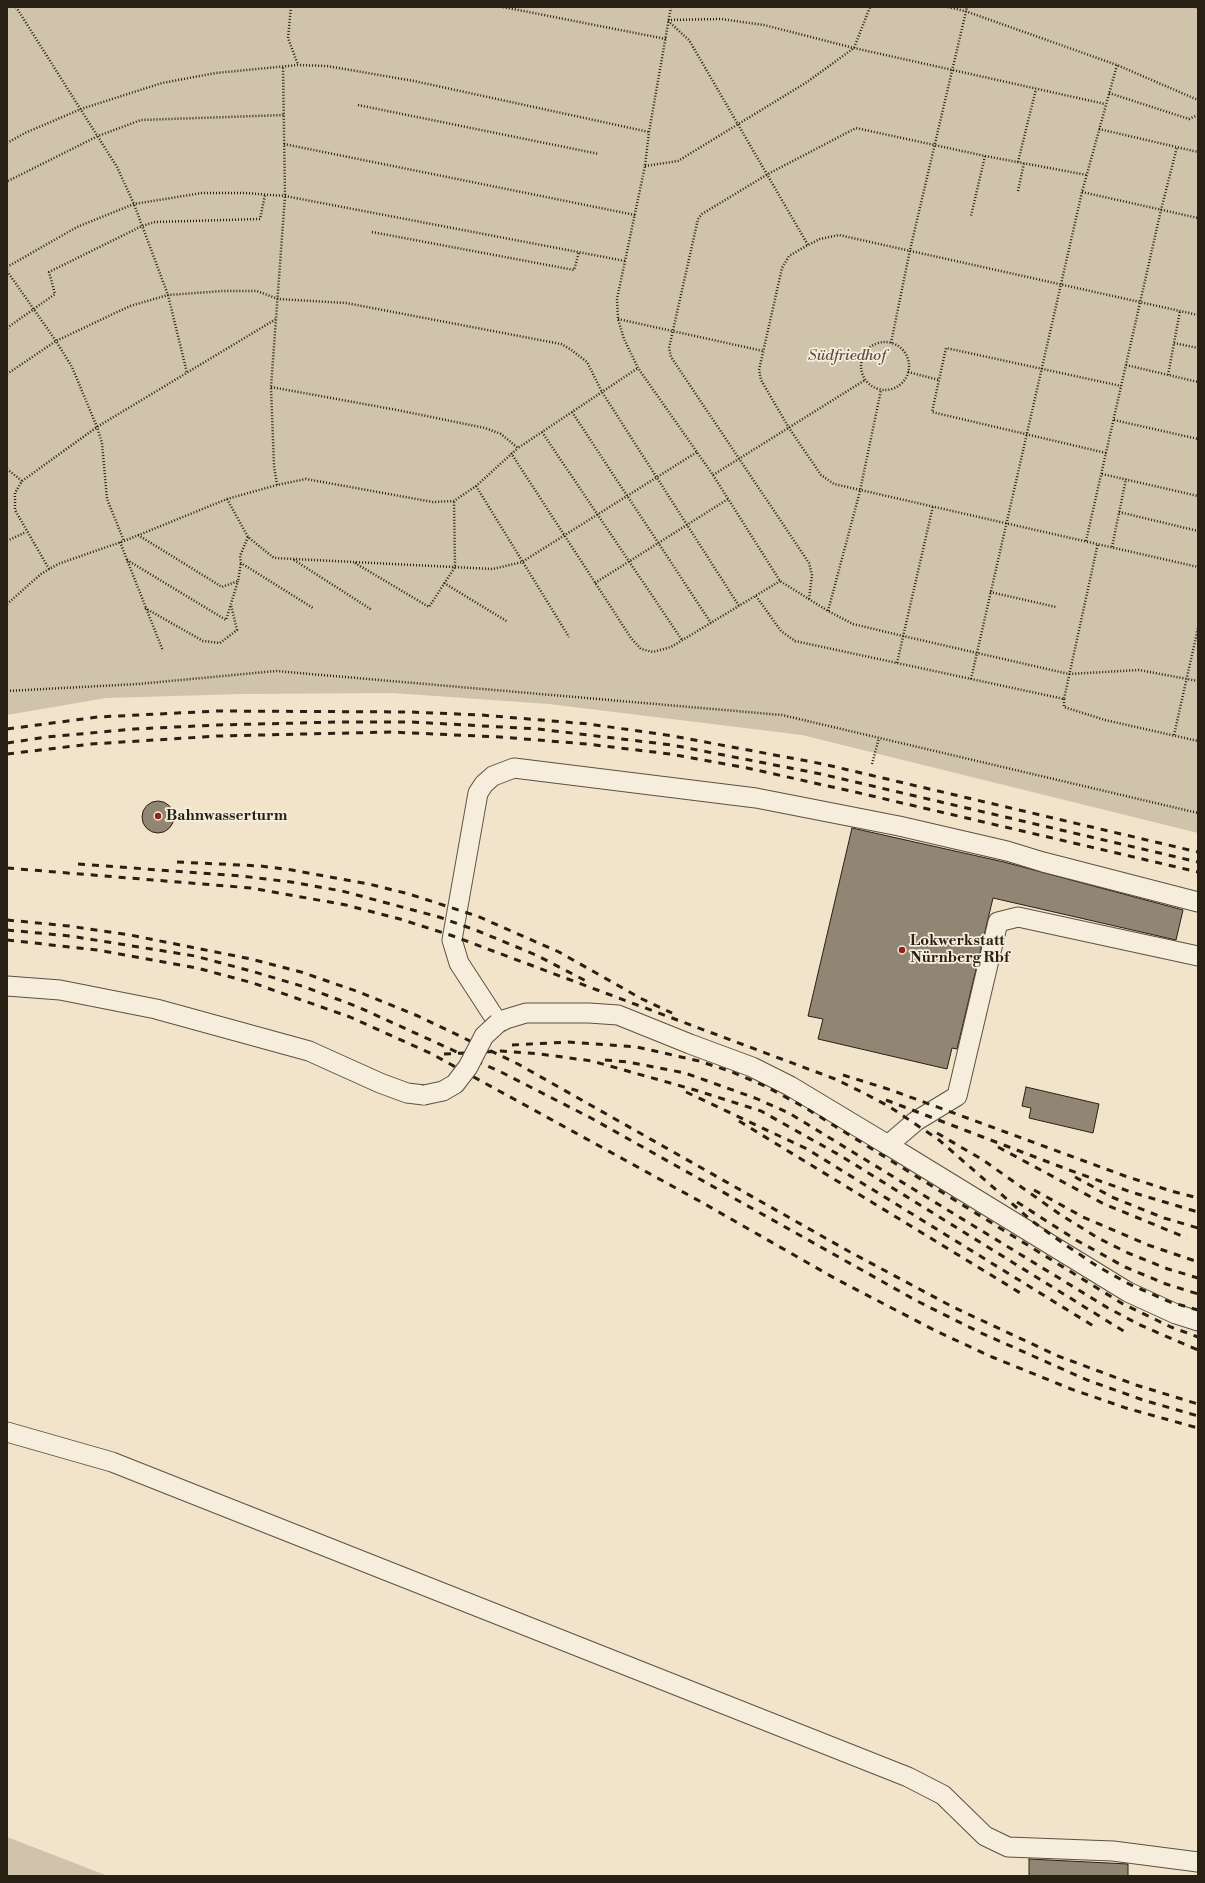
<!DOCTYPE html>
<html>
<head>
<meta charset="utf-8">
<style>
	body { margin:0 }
	#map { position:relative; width:1205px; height:1883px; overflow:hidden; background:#f1e4ca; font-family:"Libre Bodoni",serif }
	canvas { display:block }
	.frame { position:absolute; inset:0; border:8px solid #292015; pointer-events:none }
</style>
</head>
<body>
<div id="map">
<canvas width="1205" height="1883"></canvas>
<div class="frame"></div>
</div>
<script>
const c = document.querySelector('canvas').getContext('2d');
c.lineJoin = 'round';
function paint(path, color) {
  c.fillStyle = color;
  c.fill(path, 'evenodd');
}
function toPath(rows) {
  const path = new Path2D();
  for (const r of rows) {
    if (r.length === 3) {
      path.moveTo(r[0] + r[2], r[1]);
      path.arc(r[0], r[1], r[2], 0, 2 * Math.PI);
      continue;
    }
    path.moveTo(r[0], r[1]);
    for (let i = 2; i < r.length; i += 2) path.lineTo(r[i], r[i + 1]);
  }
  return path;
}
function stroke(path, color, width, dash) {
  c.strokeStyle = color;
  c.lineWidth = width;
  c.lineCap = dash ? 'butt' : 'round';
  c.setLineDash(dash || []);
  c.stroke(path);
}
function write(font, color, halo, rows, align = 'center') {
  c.font = font + ' "Libre Bodoni",serif';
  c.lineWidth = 3.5;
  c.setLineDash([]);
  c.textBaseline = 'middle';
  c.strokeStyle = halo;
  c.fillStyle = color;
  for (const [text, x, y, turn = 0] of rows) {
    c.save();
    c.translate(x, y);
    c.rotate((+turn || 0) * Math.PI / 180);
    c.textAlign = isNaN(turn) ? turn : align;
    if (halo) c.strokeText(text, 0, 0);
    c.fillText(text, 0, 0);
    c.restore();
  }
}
paint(toPath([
	[7,7,1198,7,1198,833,802,735,549,704,393,693,242,694,106,698,7,715],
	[7,1837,108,1876,7,1876]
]), '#cfc3ab');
const building = toPath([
	[158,817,16],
	[852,828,1004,862,1183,910,1176,940,993,898,957,1049,952,1048,947,1069,818,1039,823,1019,808,1016,852,828],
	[1026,1087,1099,1104,1093,1133,1029,1118,1031,1108,1022,1106,1026,1087],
	[1029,1859,1128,1864,1128,1876,1029,1876,1029,1859]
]);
paint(building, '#918673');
stroke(building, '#292015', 1);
const minor = toPath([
	[1198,902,1043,862,1007,851,899,826,756,798,514,768,493,776,484,784,478,793,452,940,459,963,498,1023,506,1019,526,1013,589,1013,618,1015,690,1044,752,1067,790,1086,888,1145,916,1121,957,1096,998,922,1018,917,1198,956],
	[7,986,60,990,156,1009,309,1051,380,1083,407,1093,424,1095],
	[888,1145,1128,1292,1176,1314,1198,1321],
	[7,1432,112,1462,908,1777,943,1795,985,1836,1008,1847,1113,1851,1198,1862]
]);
stroke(minor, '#5b5142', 21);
stroke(toPath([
	[16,7,117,167,134,204,168,295,187,373],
	[291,7,288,38,298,65],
	[503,7,666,39],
	[671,7,649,132,645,166,617,299,618,319,624,339,638,368,713,475,780,581,828,611,853,624,903,636,1069,674,1139,670,1198,681],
	[948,7,965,11,1117,65,1198,100],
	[1196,7,1198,8],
	[668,20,721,19,764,25,854,48,1105,104],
	[668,21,689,40,808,245],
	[1109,93,1189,119,1198,115],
	[358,105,599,154],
	[1099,129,1198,152],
	[7,143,25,133,81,109,162,83,216,73,298,65,327,66,414,81,649,132],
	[284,144,635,215],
	[985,156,1087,175],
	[1018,162,1036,89],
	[645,166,678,161,807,82,854,48,870,7],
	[8,181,98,136,141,120,284,115],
	[1018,191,1024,163],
	[1082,192,1198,218],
	[372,232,574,270,579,252],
	[7,267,77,227,134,204,202,193,245,193,285,196,625,261],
	[7,271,56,341,72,367,97,427,102,443,107,499,124,541],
	[1198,315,839,235,820,239,808,245,789,256,782,268,759,370,761,380,789,428,821,475,834,484,1198,567],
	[618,319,763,351],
	[7,328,55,294,49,272,142,226,155,222,260,219,265,195],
	[885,366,24],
	[891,343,910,250,967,7],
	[1174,343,1198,348],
	[1126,365,1198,382],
	[908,372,939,380],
	[7,374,56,341,130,306,168,295,223,291,257,291,278,299,346,303,561,344,570,349,587,362,602,392,739,606],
	[1168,375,1180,311],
	[271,387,397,410,485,428,501,434,518,448,638,368],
	[572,412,711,623],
	[1114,420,1198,439],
	[542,432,682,640],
	[511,453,631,638,641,649,653,652,671,647,780,581],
	[1106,453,932,412,946,348,1121,386],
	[7,469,22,481],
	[1102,474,1198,496],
	[713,475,865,380],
	[277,485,274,466,271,387,285,196,283,66],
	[476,486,569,637],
	[227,499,248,537,274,558,493,569,522,562,697,452],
	[1119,512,1198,531],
	[138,535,222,587,238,581,241,563],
	[248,537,240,556,241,563,313,608],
	[7,541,26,532],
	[1086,541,1161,210,1177,147],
	[120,542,163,651],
	[1112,547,1126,479],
	[127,560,226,620,238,581],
	[294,560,372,610],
	[355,563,429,607,455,567,454,501],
	[49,569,15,510,15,493,22,481,97,427,276,319],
	[444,583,508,622],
	[595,583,728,499],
	[990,592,1056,607],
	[756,596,781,631,795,641,1064,699,1098,543],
	[809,599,812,575,809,563,671,357,669,348,698,219,702,214,768,174,856,128,985,156,971,216],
	[7,604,41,574,58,564,124,541,227,499,277,485,306,479,433,502,454,501,476,486,518,448],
	[145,608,203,641,220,643,237,630,231,605],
	[828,611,860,491,881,390],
	[897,663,933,506],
	[971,679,1082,192,1117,65],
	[7,691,138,684,276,671,782,715,1198,813],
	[1064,699,1064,707,1105,720,1198,741],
	[1174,735,1198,628],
	[872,764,879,738]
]), '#292015', 2.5, [1, 2]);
stroke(minor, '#f6eddd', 19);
stroke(toPath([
	[7,729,98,717,218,711,410,712,481,715,589,724,673,736,823,764,1198,852],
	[7,743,47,737,134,729,218,725,339,722,412,722,538,729,672,745,821,774,1198,862],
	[7,754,91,744,218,736,391,732,500,737,587,744,670,754,747,768,855,792,1198,872],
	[177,862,260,866,292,870,369,884,409,894,477,916,559,952,642,999,672,1013],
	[78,864,241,876,291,882,342,891,439,917,478,931,536,955,590,983],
	[7,868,251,888,346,905,400,919,453,936,835,1079,864,1093,890,1107,939,1140,1032,1221,1067,1246,1097,1266,1129,1284,1170,1302,1198,1310],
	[7,920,69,926,130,935,251,959,301,972,359,992,418,1016,518,1064,850,1252,953,1307,1058,1356,1136,1385,1198,1404],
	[7,930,70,936,195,956,251,971,305,987,358,1007,503,1073,591,1118,917,1301,979,1332,1087,1380,1143,1400,1198,1416],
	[7,940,97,950,197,968,253,983,350,1017,432,1054,703,1203,836,1279,936,1331,992,1357,1071,1389,1126,1408,1198,1428],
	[512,1045,568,1042,637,1047,699,1061,732,1072,765,1086,804,1107,1123,1304,1171,1327,1198,1337],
	[444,1054,501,1051,540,1054,592,1061,695,1090,761,1111,841,1156,1125,1332],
	[605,1060,628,1062,685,1073,755,1098,789,1113,1108,1308,1140,1325,1198,1350],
	[843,1075,891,1090,1125,1176,1171,1191,1198,1198],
	[686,1092,807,1149,1095,1327],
	[886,1100,1069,1170,1131,1192,1198,1212],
	[739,1121,1022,1294],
	[937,1133,983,1160,1061,1215,1098,1238,1128,1253,1168,1269,1198,1278],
	[998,1147,1104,1204,1187,1238],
	[1075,1177,1114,1198,1164,1218,1198,1228],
	[1034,1190,1083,1217,1148,1245,1198,1262],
	[1017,1202,1076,1240,1125,1267,1166,1284,1198,1294]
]), '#292015', 3, [7, 7]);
const minorBridge = toPath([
	[424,1095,443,1091,455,1084,468,1067,484,1036,498,1023]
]);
stroke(minorBridge, '#5b5142', 21, []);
stroke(minorBridge, '#f6eddd', 19);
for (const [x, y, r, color] of [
	[158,816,4,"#8f2418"],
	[902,950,4,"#8f2418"]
]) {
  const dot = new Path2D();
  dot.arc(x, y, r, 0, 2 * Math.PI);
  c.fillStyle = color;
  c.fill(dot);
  stroke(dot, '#f6eddd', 1.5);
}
write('italic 15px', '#5b5142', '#f6eddd', [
	["Südfriedhof",847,356]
]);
write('bold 15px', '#292015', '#f6eddd', [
	["Bahnwasserturm",166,816],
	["Lokwerkstatt",910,941],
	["Nürnberg Rbf",910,958]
], 'left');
</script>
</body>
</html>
